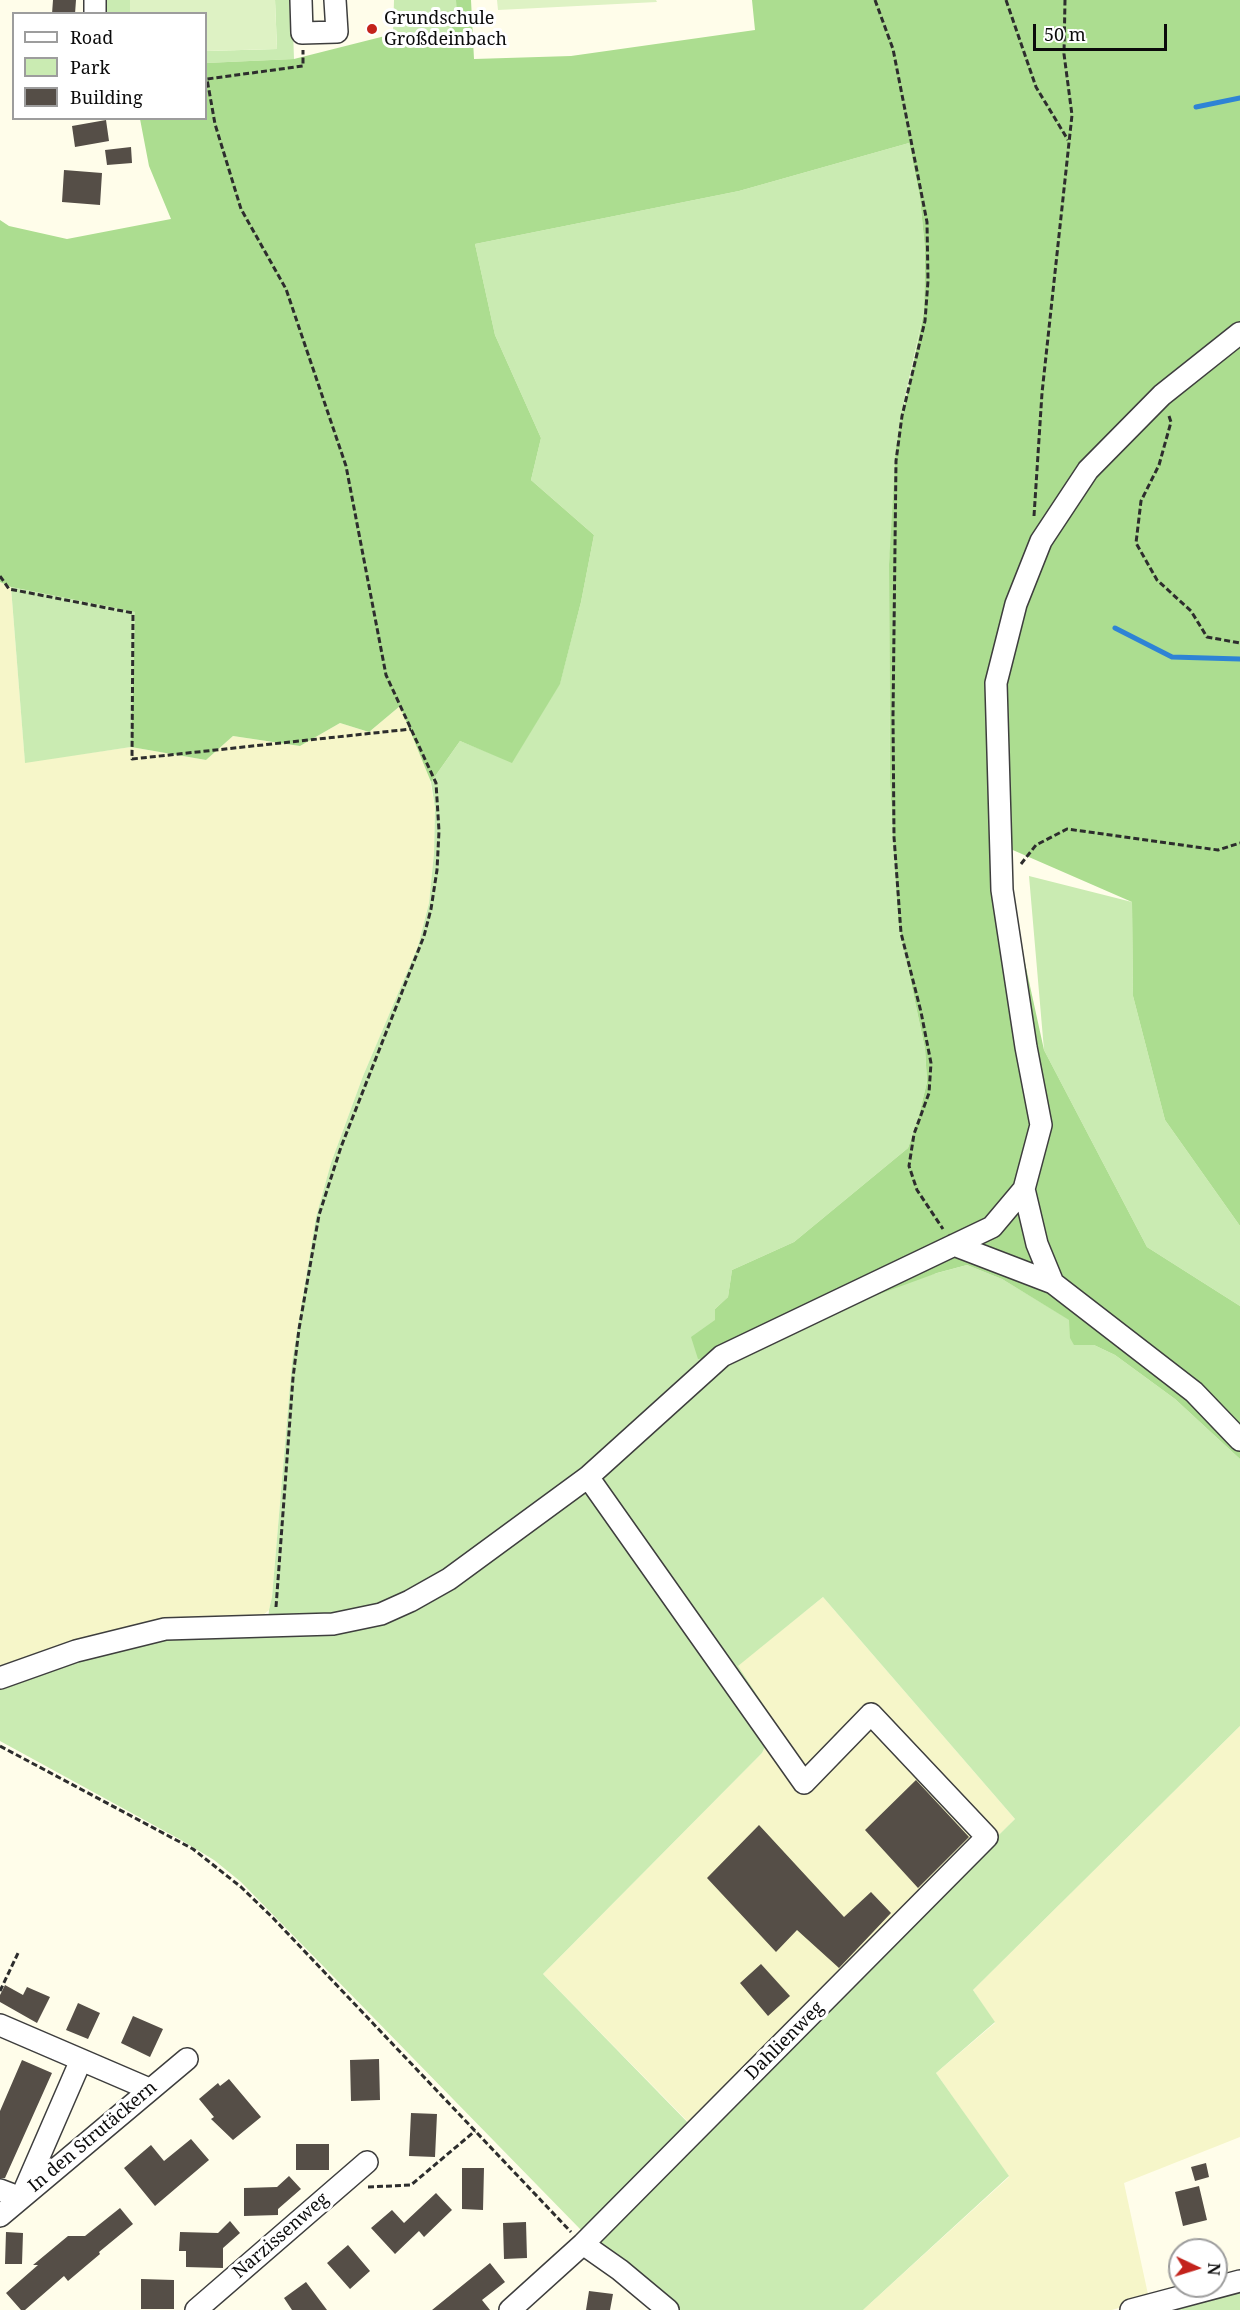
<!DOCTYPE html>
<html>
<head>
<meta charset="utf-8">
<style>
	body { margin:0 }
	#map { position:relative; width:1240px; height:2310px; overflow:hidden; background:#fffdea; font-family:"Noto Serif",serif }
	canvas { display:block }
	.legend { position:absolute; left:12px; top:12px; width:195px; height:108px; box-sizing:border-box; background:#fff; border:2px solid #9d9d9d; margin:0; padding:8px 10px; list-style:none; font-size:18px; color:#0b0b0b }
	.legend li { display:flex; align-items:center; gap:12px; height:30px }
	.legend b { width:30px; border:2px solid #9d9d9d }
	.north { position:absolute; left:1168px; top:2238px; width:60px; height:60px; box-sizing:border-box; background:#fff; border:2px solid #9d9d9d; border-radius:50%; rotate:94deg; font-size:16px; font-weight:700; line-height:24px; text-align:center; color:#0b0b0b }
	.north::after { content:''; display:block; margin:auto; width:21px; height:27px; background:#c3231c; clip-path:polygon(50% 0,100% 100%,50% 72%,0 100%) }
	.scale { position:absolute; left:1033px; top:24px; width:134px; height:27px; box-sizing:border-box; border:3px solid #0b0b0b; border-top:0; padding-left:8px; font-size:18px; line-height:21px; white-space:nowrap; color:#0b0b0b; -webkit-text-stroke:4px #fff; paint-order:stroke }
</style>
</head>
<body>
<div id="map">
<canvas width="1240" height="2310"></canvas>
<ul class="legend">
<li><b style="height:8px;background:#fff"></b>Road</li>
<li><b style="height:16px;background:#caebb2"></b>Park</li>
<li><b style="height:16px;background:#554e47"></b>Building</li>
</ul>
<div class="north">N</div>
<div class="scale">50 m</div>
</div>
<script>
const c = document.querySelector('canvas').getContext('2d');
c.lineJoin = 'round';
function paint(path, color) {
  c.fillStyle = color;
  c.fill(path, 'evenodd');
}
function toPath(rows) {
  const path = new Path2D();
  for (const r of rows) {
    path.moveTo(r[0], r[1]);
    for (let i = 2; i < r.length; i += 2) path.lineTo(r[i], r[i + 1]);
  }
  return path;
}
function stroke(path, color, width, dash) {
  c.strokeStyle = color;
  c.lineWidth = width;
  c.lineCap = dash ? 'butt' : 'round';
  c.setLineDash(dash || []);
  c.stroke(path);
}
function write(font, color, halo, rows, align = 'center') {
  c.font = font + ' "Noto Serif",serif';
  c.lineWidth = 6;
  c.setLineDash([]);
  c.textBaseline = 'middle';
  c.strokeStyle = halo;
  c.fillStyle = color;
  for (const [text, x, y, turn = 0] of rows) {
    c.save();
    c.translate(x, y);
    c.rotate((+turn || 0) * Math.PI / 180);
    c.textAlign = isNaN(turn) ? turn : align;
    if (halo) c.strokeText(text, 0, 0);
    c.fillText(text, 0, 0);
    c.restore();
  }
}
paint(toPath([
	[0,582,11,587,25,762,131,747,206,760,233,736,300,746,340,723,369,732,400,706,429,775,435,808,434,853,429,903,418,946,363,1076,331,1163,316,1217,292,1362,272,1597,269,1610,262,1616,249,1620,0,1673],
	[823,1597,1015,1819,698,2132,543,1974,762,1753,775,1724,737,1666],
	[1240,1726,1240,2137,1124,2183,1149,2299,1112,2310,863,2310,1009,2177,936,2073,995,2023,973,1990]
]), '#f6f6c9');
paint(toPath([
	[102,0,130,0,130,13,102,13],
	[275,0,292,0,294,59,206,63,206,51,277,49],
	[394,0,456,0,457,23,430,46,393,34],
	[909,143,920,198,925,250,924,311,905,397,889,564,890,782,898,921,925,1049,927,1082,917,1123,908,1148,794,1242,732,1270,728,1297,715,1309,837,1300,967,1265,1002,1279,1070,1320,1070,1338,1094,1345,1115,1355,1175,1399,1240,1459,1240,1726,973,1990,995,2022,936,2073,1009,2176,863,2310,677,2310,580,2229,241,1882,214,1860,181,1840,0,1741,0,1685,35,1671,154,1639,267,1634,269,1610,272,1597,292,1362,316,1217,331,1163,363,1076,418,946,429,903,434,853,435,808,431,782,460,741,512,762,560,683,581,602,594,535,531,480,541,438,495,335,475,244,739,191],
	[823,1597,1015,1819,697,2132,543,1974,762,1753,776,1724,738,1666],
	[11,587,135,612,131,747,25,763],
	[1029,876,1132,902,1133,996,1165,1120,1240,1226,1240,1306,1147,1247,1044,1050],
	[1240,2287,1240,2310,1150,2310]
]), '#caebb2');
paint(toPath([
	[456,0,471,0,474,59,571,56,755,30,752,0,1240,0,1240,1226,1165,1120,1133,996,1132,902,999,844,1044,1050,1147,1247,1240,1306,1240,1459,1175,1399,1115,1355,1094,1345,1074,1345,1070,1338,1069,1320,1002,1279,967,1265,937,1273,841,1308,722,1356,698,1359,691,1337,715,1320,715,1309,728,1297,732,1270,794,1242,908,1148,917,1123,927,1082,925,1049,898,921,890,782,889,564,896,448,924,311,925,250,920,198,909,143,739,191,475,244,495,335,541,438,531,480,594,535,581,602,560,684,512,763,460,741,431,782,400,706,369,732,340,723,300,746,233,736,206,760,131,747,135,612,11,587,0,582,0,220,9,226,67,239,171,219,149,166,140,119,206,118,206,63,294,59,393,34,430,46,457,23]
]), '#acdd90');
paint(toPath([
	[130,0,275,0,277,49,206,51,206,14,130,13],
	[497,0,656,0,657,2,498,10]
]), '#def2c4');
stroke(toPath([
	[1196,107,1240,98],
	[1115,628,1172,657,1240,659]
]), '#2e83d5', 5);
paint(toPath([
	[53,0,76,0,75,14,52,14],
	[106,120,109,141,75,147,72,126],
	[131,147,132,163,107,165,105,150],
	[64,170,102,173,100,205,62,202],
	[916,1780,969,1837,918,1888,865,1830],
	[759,1825,844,1917,871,1892,891,1913,839,1968,797,1930,776,1952,707,1878],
	[761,1964,790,1996,768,2016,740,1983],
	[5,1985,23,1995,27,1987,50,1997,37,2023,0,2002,0,1995],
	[78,2003,100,2013,88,2039,66,2030],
	[133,2016,163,2029,150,2057,121,2043],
	[379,2059,380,2100,351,2101,350,2060],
	[22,2060,52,2073,5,2178,0,2178,0,2111],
	[229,2079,261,2117,233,2140,211,2119,214,2117,199,2099,218,2083,220,2086],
	[411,2113,437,2114,435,2157,409,2156],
	[191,2139,209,2160,155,2206,124,2168,151,2145,164,2161],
	[296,2144,329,2144,329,2170,296,2170],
	[1206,2163,1209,2177,1195,2181,1191,2167],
	[462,2168,484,2168,483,2210,462,2209],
	[289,2176,301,2189,278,2209,278,2215,244,2216,244,2188,277,2187],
	[1199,2186,1207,2220,1183,2226,1175,2192],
	[436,2193,452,2210,424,2237,419,2231,395,2254,371,2228,392,2210,404,2223],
	[120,2208,133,2224,99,2252,100,2254,68,2281,64,2276,25,2310,21,2310,6,2293,38,2265,33,2265,68,2236,85,2236],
	[230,2221,240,2233,223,2248,223,2268,186,2267,186,2251,179,2251,180,2232,218,2233],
	[526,2222,527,2258,504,2259,503,2223],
	[6,2232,23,2233,22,2264,5,2264],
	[348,2245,370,2271,350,2289,327,2263],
	[490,2263,505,2282,482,2300,490,2310,432,2310],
	[141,2279,174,2280,174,2309,141,2309],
	[306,2282,327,2310,292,2310,284,2298],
	[589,2291,613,2294,610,2310,586,2310]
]), '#554e47');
const minor = toPath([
	[95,0,95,14],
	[301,0,302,33,337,32,335,0],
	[1024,1189,1037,1244,1053,1283],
	[954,1245,1053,1283,1194,1392,1240,1440],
	[0,1678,76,1651,165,1629,333,1624,381,1614,410,1601,449,1579,588,1477,722,1356,992,1227,1024,1189,1041,1125,1026,1047,1002,890,996,683,1016,604,1041,541,1088,470,1162,395,1240,333],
	[0,2025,149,2089],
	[0,2190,21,2198,81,2060],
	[0,2216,187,2059],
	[583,2244,620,2270,668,2310],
	[196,2310,367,2162],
	[510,2310,583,2244,987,1837,871,1714,804,1783,588,1477],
	[1131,2310,1240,2281]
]);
stroke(minor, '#3e3e3e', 24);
stroke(toPath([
	[875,0,893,49,927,222,928,281,925,321,902,416,896,461,893,716,894,837,901,933,921,1012,931,1063,929,1093,914,1134,909,1166,917,1190,943,1229],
	[1006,0,1036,87,1068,140],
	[1169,416,1171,422,1159,465,1141,501,1136,543,1157,580,1191,611,1207,637,1240,643],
	[1034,516,1042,393,1072,115,1064,54,1065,0],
	[0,576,9,589,133,613,132,759,411,729],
	[1021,864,1036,845,1067,829,1218,850,1240,843],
	[276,1607,293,1378,299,1329,319,1215,341,1147,424,936,431,909,437,870,439,831,436,783,386,675,346,466,286,289,241,209,215,124,207,79,303,66,303,50],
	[0,1746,193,1849,241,1887,273,1918,571,2232],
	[0,1991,19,1951],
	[368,2187,411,2185,475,2131]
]), '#2d2d2d', 3, [6, 3]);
stroke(minor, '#fff', 21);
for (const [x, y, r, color] of [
	[372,29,6,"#c3231c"]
]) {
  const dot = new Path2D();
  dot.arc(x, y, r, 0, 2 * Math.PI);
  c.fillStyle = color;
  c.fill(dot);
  stroke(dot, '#fff', 2);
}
write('18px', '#0b0b0b', '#fff', [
	["Grundschule",384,19],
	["Großdeinbach",384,40]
], 'left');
write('18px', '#0b0b0b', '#fff', [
	["Dahlienweg",785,2041,-45],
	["In den Strutäckern",93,2137,-40],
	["Narzissenweg",281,2236,-41]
]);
</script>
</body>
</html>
